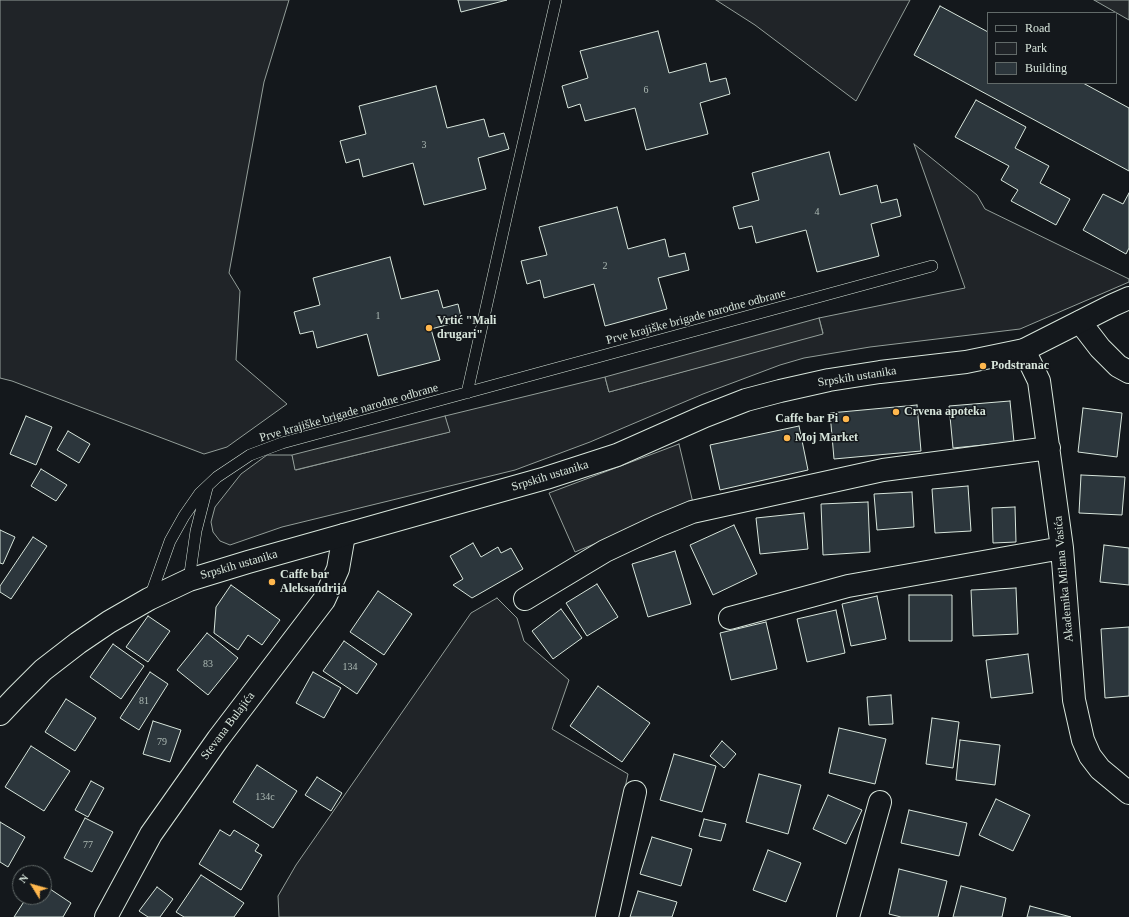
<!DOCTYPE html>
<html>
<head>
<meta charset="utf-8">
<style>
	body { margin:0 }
	#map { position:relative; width:1129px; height:917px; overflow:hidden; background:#14181c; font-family:"Times New Roman",serif }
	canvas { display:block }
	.legend { position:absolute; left:987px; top:12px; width:130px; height:72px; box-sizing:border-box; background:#14181c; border:1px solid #626a69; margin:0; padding:5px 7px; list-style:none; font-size:12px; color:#d8e6dc }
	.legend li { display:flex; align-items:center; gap:8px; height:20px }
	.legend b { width:20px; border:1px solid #626a69 }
	.north { position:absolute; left:12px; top:865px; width:40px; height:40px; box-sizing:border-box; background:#14181c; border:1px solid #626a69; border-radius:50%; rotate:307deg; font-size:11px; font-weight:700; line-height:16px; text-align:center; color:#d8e6dc }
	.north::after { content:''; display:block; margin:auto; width:14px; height:18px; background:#ffb74d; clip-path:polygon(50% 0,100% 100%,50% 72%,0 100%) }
</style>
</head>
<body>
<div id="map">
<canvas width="1129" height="917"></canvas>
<ul class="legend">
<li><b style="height:5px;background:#14181c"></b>Road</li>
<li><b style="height:11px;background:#202428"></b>Park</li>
<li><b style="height:11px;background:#2c363c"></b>Building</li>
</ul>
<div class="north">N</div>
</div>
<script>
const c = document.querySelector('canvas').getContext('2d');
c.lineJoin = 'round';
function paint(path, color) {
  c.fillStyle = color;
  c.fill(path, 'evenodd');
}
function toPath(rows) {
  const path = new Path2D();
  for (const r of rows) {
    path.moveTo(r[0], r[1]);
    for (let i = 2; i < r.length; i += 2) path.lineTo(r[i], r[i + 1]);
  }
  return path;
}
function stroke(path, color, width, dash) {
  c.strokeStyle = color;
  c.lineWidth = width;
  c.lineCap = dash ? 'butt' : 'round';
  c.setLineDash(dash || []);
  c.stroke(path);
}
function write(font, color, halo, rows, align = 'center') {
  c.font = font + ' "Times New Roman",serif';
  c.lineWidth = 3;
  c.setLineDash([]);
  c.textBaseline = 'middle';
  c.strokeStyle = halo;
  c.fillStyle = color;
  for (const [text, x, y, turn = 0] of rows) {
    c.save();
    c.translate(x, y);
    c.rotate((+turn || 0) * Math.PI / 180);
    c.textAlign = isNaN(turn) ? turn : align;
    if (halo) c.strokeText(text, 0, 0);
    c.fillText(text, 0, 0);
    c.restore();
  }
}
const green = toPath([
	[0,0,289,0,264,82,229,273,240,291,236,360,287,404,227,447,204,454,12,381,0,378,0,0],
	[716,0,910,0,856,101,755,25,716,0],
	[914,144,977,195,985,209,1129,279,1129,282,1020,329,870,347,804,358,780,365,703,394,590,442,515,470,282,527,230,545,220,541,213,532,211,522,215,507,241,474,267,455,292,455,296,470,449,432,445,416,605,377,609,392,823,333,819,318,965,288,914,144],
	[679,444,693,503,575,552,549,493,679,444],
	[497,598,517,618,524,641,569,680,552,729,628,774,597,917,279,917,278,896,296,865,471,613,497,598]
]);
paint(green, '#202428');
stroke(green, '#939e99', 1);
const parking = toPath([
	[1094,0,1129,0,1129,20,1094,0],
	[819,318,823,334,609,392,605,377,819,318],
	[445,416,450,432,295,470,292,455,445,416]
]);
paint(parking, '#24282b');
stroke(parking, '#939e99', 1);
const building = toPath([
	[458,0,507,0,461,12,458,0],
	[940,6,988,32,988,83,1083,83,1129,108,1129,171,914,55,940,6],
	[658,31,669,73,706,63,710,82,726,78,730,94,700,103,708,134,646,150,635,108,585,121,580,104,568,108,562,86,588,78,580,51,658,31],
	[436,86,447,128,484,119,489,137,504,133,509,149,478,158,486,189,424,205,413,163,363,177,359,159,346,163,340,141,366,134,359,106,436,86],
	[976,100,1026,127,1015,148,1049,166,1040,183,1070,199,1056,225,1011,201,1018,190,1001,180,1009,166,955,137,976,100],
	[829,152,840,195,877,185,881,203,897,199,901,216,871,224,879,256,817,272,806,230,756,243,752,226,739,229,733,207,759,200,752,173,829,152],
	[1129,193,1129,248,1126,254,1083,230,1103,194,1123,204,1129,193],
	[617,207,628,249,665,239,669,257,685,253,689,270,658,278,667,309,605,326,594,284,544,298,540,280,527,284,521,261,547,255,539,227,617,207],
	[390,257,401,299,438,290,443,308,458,304,462,321,431,329,440,360,378,376,367,334,317,348,313,331,300,334,294,312,320,305,313,278,390,257],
	[1010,401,1014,442,953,448,949,406,1010,401],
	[917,405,921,451,834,459,830,413,917,405],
	[1083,408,1122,413,1117,457,1078,452,1083,408],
	[26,416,52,427,36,465,10,454,26,416],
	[799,426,808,470,720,490,710,445,799,426],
	[68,431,90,444,79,463,57,450,68,431],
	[41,469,67,485,56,501,31,486,41,469],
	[1081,475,1125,477,1122,515,1079,513,1081,475],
	[968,486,971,531,935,533,932,489,968,486],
	[912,492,914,527,877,530,874,494,912,492],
	[868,502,870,552,823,555,821,504,868,502],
	[1015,507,1016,542,993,543,992,508,1015,507],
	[804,513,808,549,760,554,756,518,804,513],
	[734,525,757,574,713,595,690,545,734,525],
	[0,530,15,537,3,564,0,563,0,530],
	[33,537,47,546,11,599,0,592,0,586,33,537],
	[473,543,481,557,498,547,501,553,511,548,523,569,472,598,453,585,463,579,450,556,473,543],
	[1104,545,1129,548,1129,585,1100,582,1104,545],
	[675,551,691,604,648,617,632,564,675,551],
	[597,584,618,617,587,636,566,603,597,584],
	[231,585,280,620,262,645,248,635,238,650,214,633,216,607,231,585],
	[1016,588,1018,634,973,636,971,590,1016,588],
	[378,591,412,614,384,655,350,632,378,591],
	[909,595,952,595,952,641,909,641,909,595],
	[877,596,886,639,851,646,842,604,877,596],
	[561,609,582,638,553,659,532,631,561,609],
	[836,610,845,653,807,662,797,619,836,610],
	[148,616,170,631,148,662,126,647,148,616],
	[766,622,777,669,731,680,720,633,766,622],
	[1129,627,1129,696,1105,698,1101,629,1129,627],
	[207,633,238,658,208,695,177,670,207,633],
	[344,641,377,664,357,694,323,671,344,641],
	[113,644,144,666,121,699,90,677,113,644],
	[1028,654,1033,693,991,698,986,660,1028,654],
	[150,672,168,684,139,730,120,718,150,672],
	[313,672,341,688,324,718,296,703,313,672],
	[598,686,650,723,622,762,570,726,598,686],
	[891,695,893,724,869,725,867,697,891,695],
	[66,699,96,718,75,751,45,732,66,699],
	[932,718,959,722,953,768,926,764,932,718],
	[153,721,181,730,170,762,143,754,153,721],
	[839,728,886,739,875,784,829,773,839,728],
	[960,740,1000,745,995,785,956,780,960,740],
	[722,741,736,754,724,768,710,756,722,741],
	[31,746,70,771,44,811,5,787,31,746],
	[674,754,716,766,702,812,660,800,674,754],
	[257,765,297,791,273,828,233,802,257,765],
	[759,774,801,785,788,834,746,822,759,774],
	[317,777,342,793,331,811,305,795,317,777],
	[91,781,104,788,88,817,75,810,91,781],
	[828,795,862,810,846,844,813,829,828,795],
	[996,799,1030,815,1013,851,979,835,996,799],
	[909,810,967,823,959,856,901,843,909,810],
	[85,818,113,832,92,872,64,858,85,818],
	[704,819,726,824,721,841,699,836,704,819],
	[0,822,25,837,8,867,0,862,0,822],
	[220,830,230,836,234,830,259,845,255,851,262,855,241,890,199,864,220,830],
	[652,837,692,849,681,886,640,874,652,837],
	[768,850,801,863,786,902,753,890,768,850],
	[899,869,947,881,938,917,901,917,889,914,899,869],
	[201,875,244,903,234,917,184,917,176,912,201,875],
	[44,885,71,903,63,917,14,917,27,897,44,897,44,885],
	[961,886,1006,898,1002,917,953,917,961,886],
	[157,887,173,899,160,917,148,917,139,911,157,887],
	[638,891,677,902,672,917,630,917,638,891],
	[1030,906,1071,917,1027,917,1030,906]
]);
paint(building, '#2c363c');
stroke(building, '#d8e6dc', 1);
const lane = toPath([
	[467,393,509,205,556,0],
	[189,580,196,531,207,488],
	[150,597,170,541,184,516,200,493,217,477,250,455,282,443,932,266]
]);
const street = toPath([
	[1080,322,1100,348,1118,366,1129,372],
	[1024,350,1039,381,1062,548,1074,700,1083,740,1090,756,1100,769,1129,793],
	[525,599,605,551,658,526,692,512,883,470,1049,448],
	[730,618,848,586,1062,548],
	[106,917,151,834,218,739,324,600,338,569,344,535],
	[607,917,635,792],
	[848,917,880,802]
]);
const secondary = toPath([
	[0,714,16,697,43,670,78,643,109,622,149,599,189,580,248,562,546,478,617,455,705,416,746,400,780,391,829,380,880,372,966,362,1024,350,1113,305,1129,298]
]);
stroke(lane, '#d8e6dc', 12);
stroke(street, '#d8e6dc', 24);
stroke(secondary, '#d8e6dc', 24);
stroke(lane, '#14181c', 11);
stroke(street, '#14181c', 22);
stroke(secondary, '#14181c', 22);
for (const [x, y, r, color] of [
	[429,328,4,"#ffb74d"],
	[983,366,4,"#ffb74d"],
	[896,412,4,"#ffb74d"],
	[846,419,4,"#ffb74d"],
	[787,438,4,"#ffb74d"],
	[272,582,4,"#ffb74d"]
]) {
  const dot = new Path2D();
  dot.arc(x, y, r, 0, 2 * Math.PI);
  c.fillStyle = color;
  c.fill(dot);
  stroke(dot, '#14181c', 1.5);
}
write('10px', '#adbab4', null, [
	["6",646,90],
	["3",424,145],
	["4",817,212],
	["2",605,266],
	["1",378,316],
	["83",208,664],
	["134",350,667],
	["81",144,701],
	["79",162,742],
	["134c",265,797],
	["77",88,845]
]);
write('12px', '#d8e6dc', '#14181c', [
	["Prve krajiške brigade narodne odbrane",696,317,-15],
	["Srpskih ustanika",857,377,-9],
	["Prve krajiške brigade narodne odbrane",349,413,-16],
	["Srpskih ustanika",550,476,-17],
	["Srpskih ustanika",239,565,-16],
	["Akademika Milana Vasića",1064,579,-95],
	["Stevana Bulajića",228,726,-53]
]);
write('bold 12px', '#d8e6dc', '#14181c', [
	["Vrtić \"Mali",437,321],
	["drugari\"",437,335],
	["Podstranac",991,366],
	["Crvena apoteka",904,412],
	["Caffe bar Pi",838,419,"right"],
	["Moj Market",795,438],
	["Caffe bar",280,575],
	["Aleksandrija",280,589]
], 'left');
</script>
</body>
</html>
